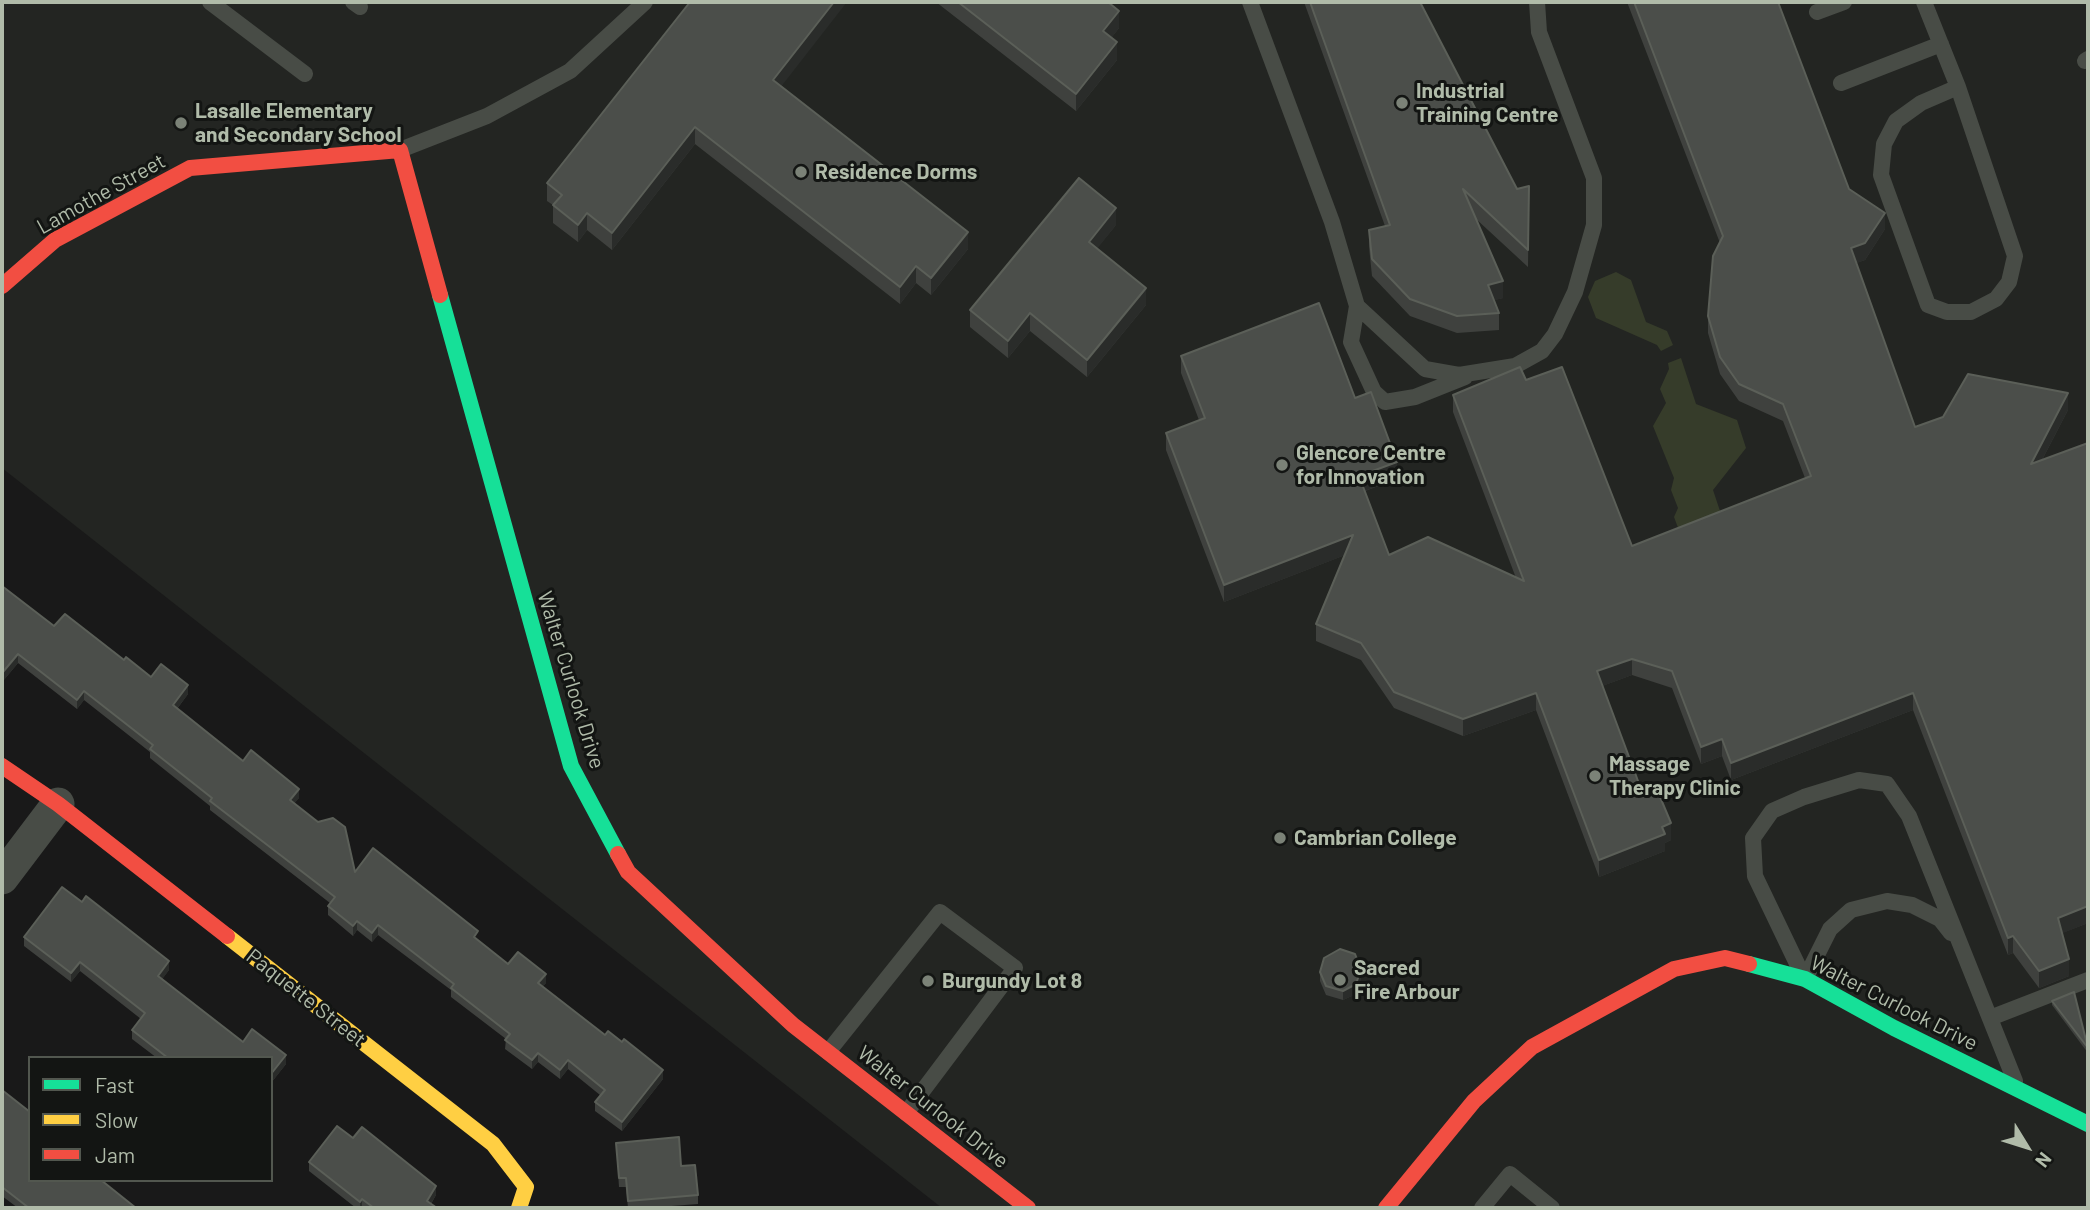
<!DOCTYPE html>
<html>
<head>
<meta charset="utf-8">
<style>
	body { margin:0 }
	#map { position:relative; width:2090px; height:1210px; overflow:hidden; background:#191919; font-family:Barlow,sans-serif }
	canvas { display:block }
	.frame { position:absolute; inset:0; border:4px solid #b0bba9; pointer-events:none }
	.legend { position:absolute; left:28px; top:1056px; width:245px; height:126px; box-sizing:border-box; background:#131513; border:2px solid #52574f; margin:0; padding:9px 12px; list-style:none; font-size:21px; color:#b0bba9 }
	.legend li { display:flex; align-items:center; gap:14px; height:35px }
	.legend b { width:35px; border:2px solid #52574f }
	.north { position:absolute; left:1992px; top:1112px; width:70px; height:70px; -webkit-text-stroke:5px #131513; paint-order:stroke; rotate:128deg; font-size:19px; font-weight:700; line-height:28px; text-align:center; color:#b0bba9 }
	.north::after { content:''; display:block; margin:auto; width:24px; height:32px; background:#b0bba9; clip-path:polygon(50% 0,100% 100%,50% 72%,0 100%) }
</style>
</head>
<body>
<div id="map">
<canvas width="2090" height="1210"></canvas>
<div class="frame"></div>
<ul class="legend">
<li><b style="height:9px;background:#16e098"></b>Fast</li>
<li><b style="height:9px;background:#ffcf43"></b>Slow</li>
<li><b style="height:9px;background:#f24e42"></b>Jam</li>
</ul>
<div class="north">N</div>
</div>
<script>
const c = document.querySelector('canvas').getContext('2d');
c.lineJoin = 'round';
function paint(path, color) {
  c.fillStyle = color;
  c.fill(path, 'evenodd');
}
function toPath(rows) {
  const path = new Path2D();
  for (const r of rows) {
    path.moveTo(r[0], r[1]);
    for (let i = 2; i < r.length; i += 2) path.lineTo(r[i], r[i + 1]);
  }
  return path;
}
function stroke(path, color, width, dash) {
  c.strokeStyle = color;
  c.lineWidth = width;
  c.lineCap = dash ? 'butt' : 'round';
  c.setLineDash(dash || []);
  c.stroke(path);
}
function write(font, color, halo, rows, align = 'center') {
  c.font = font + ' Barlow,sans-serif';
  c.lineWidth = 6;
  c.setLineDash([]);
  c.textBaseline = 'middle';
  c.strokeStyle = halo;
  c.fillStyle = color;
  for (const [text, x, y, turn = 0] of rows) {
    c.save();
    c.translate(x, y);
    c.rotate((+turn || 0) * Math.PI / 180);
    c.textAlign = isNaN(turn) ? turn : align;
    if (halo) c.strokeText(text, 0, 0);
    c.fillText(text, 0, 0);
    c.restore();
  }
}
paint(toPath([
	[2,2,2088,2,2088,1208,942,1208,2,468]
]), '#232522');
paint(toPath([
	[1616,272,1631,280,1646,322,1667,331,1673,345,1661,351,1657,345,1596,318,1588,297,1595,281],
	[1681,358,1696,404,1737,420,1746,448,1713,490,1722,517,1680,533,1674,517,1678,508,1671,490,1674,478,1653,426,1666,403,1660,389,1669,369,1668,363]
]), '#363c2a');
stroke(toPath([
	[210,2,305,74],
	[353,2,360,7],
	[1250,2,1332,222,1357,306,1425,369,1459,375,1515,366,1542,351,1555,334,1575,292,1594,225,1594,178,1539,32,1537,2],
	[1924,2,1958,87,2015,256,2009,282,1996,299,1971,312,1947,312,1928,305,1881,175,1884,144,1896,121,1921,103,1958,87],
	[1817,12,1844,2],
	[2085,61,2088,59],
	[1841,83,1941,44],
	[400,150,487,116,570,71,645,2],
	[1357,306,1351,342,1374,392,1385,402,1415,397,1465,377],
	[1802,974,1755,876,1753,838,1772,811,1804,797,1859,780,1887,784,1909,816,2015,1081],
	[1805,979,1830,929,1851,910,1887,901,1912,905,1940,919,1951,933],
	[1990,1018,2088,980],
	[828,1052,940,912,1015,968,906,1113],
	[1482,1208,1510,1174,1552,1208]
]), '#484c46', 16);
stroke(toPath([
	[2,878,58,804]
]), '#484c46', 33);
stroke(toPath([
	[440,295,571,766,618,854],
	[1749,964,1805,979,1894,1028,2088,1124]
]), '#16e098', 16);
stroke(toPath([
	[227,936,493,1144,526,1187,519,1208]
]), '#ffcf43', 16);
stroke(toPath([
	[2,286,55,240,190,168,400,150,440,295],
	[2,766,58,804,227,936],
	[618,854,628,872,793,1025,1028,1208],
	[1386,1208,1474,1101,1532,1047,1674,969,1725,958,1749,964]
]), '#f24e42', 16);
paint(toPath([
	[936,2,1108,2,1119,28,1111,38,1117,60,1076,111],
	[1304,2,1420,2,1517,189,1529,186,1528,267,1475,218,1503,298,1494,300,1499,313,1499,330,1457,333,1410,316,1372,276,1369,247,1369,230,1385,226],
	[1627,2,1778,2,1849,189,1885,229,1865,260,1856,263,1915,427,2068,410,2042,460,2088,443,2088,923,2062,933,2069,976,2039,988,2013,953,2008,955,1913,710,1731,780,1722,756,1701,764,1672,688,1632,675,1602,686,1644,797,1671,840,1665,843,1665,851,1599,877,1536,710,1463,736,1394,708,1361,660,1316,641,1316,624,1345,555,1224,602,1166,450,1166,433,1199,420,1181,373,1181,356,1355,398,1397,479,1365,491,1389,555,1516,578,1453,412,1453,395,1526,380,1632,546,1805,478,1783,421,1739,401,1720,374,1708,333,1708,316,1720,243],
	[781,86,968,249,931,295,916,283,900,304,695,144,612,250,587,230,578,242,553,223,553,205,547,201,547,183],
	[1116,225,1097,248,1146,305,1087,377,1030,331,1008,358,970,327,970,310],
	[2,586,54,626,124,660,151,677,188,694,177,709,243,761,299,798,294,803,355,872,478,940,508,964,546,983,542,987,663,1079,622,1131,595,1111,595,1102,600,1095,568,1069,560,1079,538,1062,532,1069,505,1049,506,1039,451,997,451,990,378,935,372,942,357,930,353,936,328,915,328,906,330,903,210,810,210,806,150,758,150,752,84,700,77,709,18,663,3,681,2,680],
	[24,937,169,970,162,979,243,1042,286,1064,271,1083,271,1058,157,1058,132,1039,132,1030,141,1019,80,971,71,982,24,946],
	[1320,972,1361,978,1356,994,1343,1000,1326,995,1320,981],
	[2052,1001,2088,1048,2088,1053,2052,1005],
	[2,1090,30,1180,136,1208,18,1208,2,1196],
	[353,1138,436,1195,431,1204,437,1208,356,1208,309,1171,309,1162],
	[616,1143,681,1166,698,1195,698,1204,646,1208,628,1208,626,1187,619,1187]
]), '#3f413e');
paint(toPath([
	[834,2,847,2,773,97,773,80],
	[1119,11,1119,28,1103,49,1103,31],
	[1117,42,1117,60,1076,111,1076,94],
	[695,127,695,144,612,250,612,233],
	[1116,208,1116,225,1089,259,1089,242],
	[587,213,587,230,578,242,578,225],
	[1885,213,1885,229,1865,260,1851,265,1851,248],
	[968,232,968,249,931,295,931,278],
	[916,266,916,283,900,304,900,287],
	[1503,281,1503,298,1488,302,1488,285],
	[1146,288,1146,305,1087,377,1087,360],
	[1030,313,1030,331,1008,358,1008,341],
	[2068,393,2068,410,2031,481,2031,464],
	[1397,462,1397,479,1359,493,1359,476],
	[1353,535,1353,552,1224,602,1224,585],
	[18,654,18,663,3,681,3,672],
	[1632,659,1632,675,1597,688,1597,671],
	[188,685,188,694,173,714,173,705],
	[84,691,84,700,77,709,77,700],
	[1536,693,1536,710,1463,736,1463,719],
	[1913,693,1913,710,1731,780,1731,763],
	[1722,739,1722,756,1701,764,1701,747],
	[299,789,299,798,290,809,290,800],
	[1671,823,1671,840,1665,843,1665,851,1599,877,1599,860,1662,827],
	[2088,906,2088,923,2058,935,2058,918],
	[357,921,357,930,353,936,353,926],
	[378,925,378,935,372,942,372,933],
	[2013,936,2013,953,2008,955,2008,938],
	[2069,959,2069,976,2039,988,2039,971],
	[169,961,169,970,158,985,158,976],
	[80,962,80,971,71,982,71,973],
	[1361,969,1361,978,1356,994,1343,1000,1343,991],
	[546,974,546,983,538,992,538,983],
	[538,1053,538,1062,532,1069,532,1060],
	[286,1055,286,1064,271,1083,271,1074],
	[568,1060,568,1069,560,1079,560,1070],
	[663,1070,663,1079,622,1131,622,1122],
	[436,1186,436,1195,428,1208,427,1201],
	[362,1199,362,1208,360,1208,360,1202]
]), '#2a2c2a');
const building = toPath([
	[690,2,834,2,773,80,968,232,931,278,916,266,900,287,695,127,612,233,587,213,578,225,553,205,562,195,547,183,690,2],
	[958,2,1108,2,1119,11,1103,31,1117,42,1076,94,958,2],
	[1310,2,1420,2,1517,189,1529,186,1528,250,1463,189,1503,281,1488,285,1499,313,1457,316,1410,299,1372,259,1369,230,1390,225,1310,2],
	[1634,2,1778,2,1849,189,1885,213,1865,243,1851,248,1915,427,1943,417,1968,374,2068,393,2031,464,2088,443,2088,906,2058,918,2069,959,2039,971,2013,936,2008,938,1913,693,1731,763,1722,739,1701,747,1672,671,1632,659,1597,671,1644,797,1658,792,1671,823,1662,827,1665,834,1599,860,1536,693,1463,719,1394,692,1361,643,1316,624,1353,535,1224,585,1166,433,1205,418,1181,356,1319,303,1355,398,1371,392,1397,462,1359,476,1389,555,1428,537,1524,581,1453,395,1520,367,1526,380,1562,367,1632,546,1811,476,1783,404,1739,384,1720,357,1708,316,1713,256,1723,236,1634,2],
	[1079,178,1116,208,1089,242,1146,288,1087,360,1030,313,1008,341,970,310,1079,178],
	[2,586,54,626,65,614,124,660,126,657,151,677,161,664,188,685,173,705,243,761,251,750,299,789,290,800,318,822,333,818,345,827,355,872,373,848,478,931,474,937,508,964,518,952,546,974,538,983,605,1035,608,1031,622,1042,624,1039,663,1070,622,1122,595,1102,605,1090,568,1060,560,1070,538,1053,532,1060,505,1040,510,1034,451,988,454,984,378,925,372,933,357,921,353,926,328,906,335,897,210,801,212,798,150,749,153,745,84,691,77,700,18,654,3,672,2,671,2,586],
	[62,887,82,902,86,896,169,961,158,976,243,1042,252,1029,286,1055,271,1074,271,1058,168,1058,132,1030,145,1013,80,962,71,973,24,937,62,887],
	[1340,949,1355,954,1361,969,1356,984,1343,991,1326,986,1320,972,1324,958,1340,949],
	[2074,992,2088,1048,2052,1001,2074,992],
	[2,1090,30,1112,30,1180,101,1180,136,1208,29,1208,2,1187,2,1090],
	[337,1126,353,1138,362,1127,436,1186,427,1201,437,1208,374,1208,362,1199,360,1202,309,1162,337,1126],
	[679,1137,681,1166,695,1165,698,1195,628,1201,626,1178,619,1178,616,1143,679,1137]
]);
paint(building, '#4b4e4a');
stroke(building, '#5b5f58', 2);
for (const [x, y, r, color] of [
	[1402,103,7,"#7b8277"],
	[181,123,7,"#7b8277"],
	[801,172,7,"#7b8277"],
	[1282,465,7,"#7b8277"],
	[1595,776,7,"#7b8277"],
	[1280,838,7,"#7b8277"],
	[1340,980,7,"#7b8277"],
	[928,981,7,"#7b8277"]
]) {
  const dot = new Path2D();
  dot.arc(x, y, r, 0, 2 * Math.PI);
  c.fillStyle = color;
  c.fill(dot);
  stroke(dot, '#131513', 2.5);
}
write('bold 21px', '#b0bba9', '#131513', [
	["Industrial",1416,91],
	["Training Centre",1416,115],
	["Lasalle Elementary",195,111],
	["and Secondary School",195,135],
	["Residence Dorms",815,172],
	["Glencore Centre",1296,453],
	["for Innovation",1296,477],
	["Massage",1609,764],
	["Therapy Clinic",1609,788],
	["Cambrian College",1294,838],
	["Sacred",1354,968],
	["Fire Arbour",1354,992],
	["Burgundy Lot 8",942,981]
], 'left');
write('21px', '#b0bba9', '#131513', [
	["Lamothe Street",101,194,-29],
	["Walter Curlook Drive",571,680,73],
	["Paquette Street",306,998,38],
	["Walter Curlook Drive",1894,1003,27],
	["Walter Curlook Drive",933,1107,38]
]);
</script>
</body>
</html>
